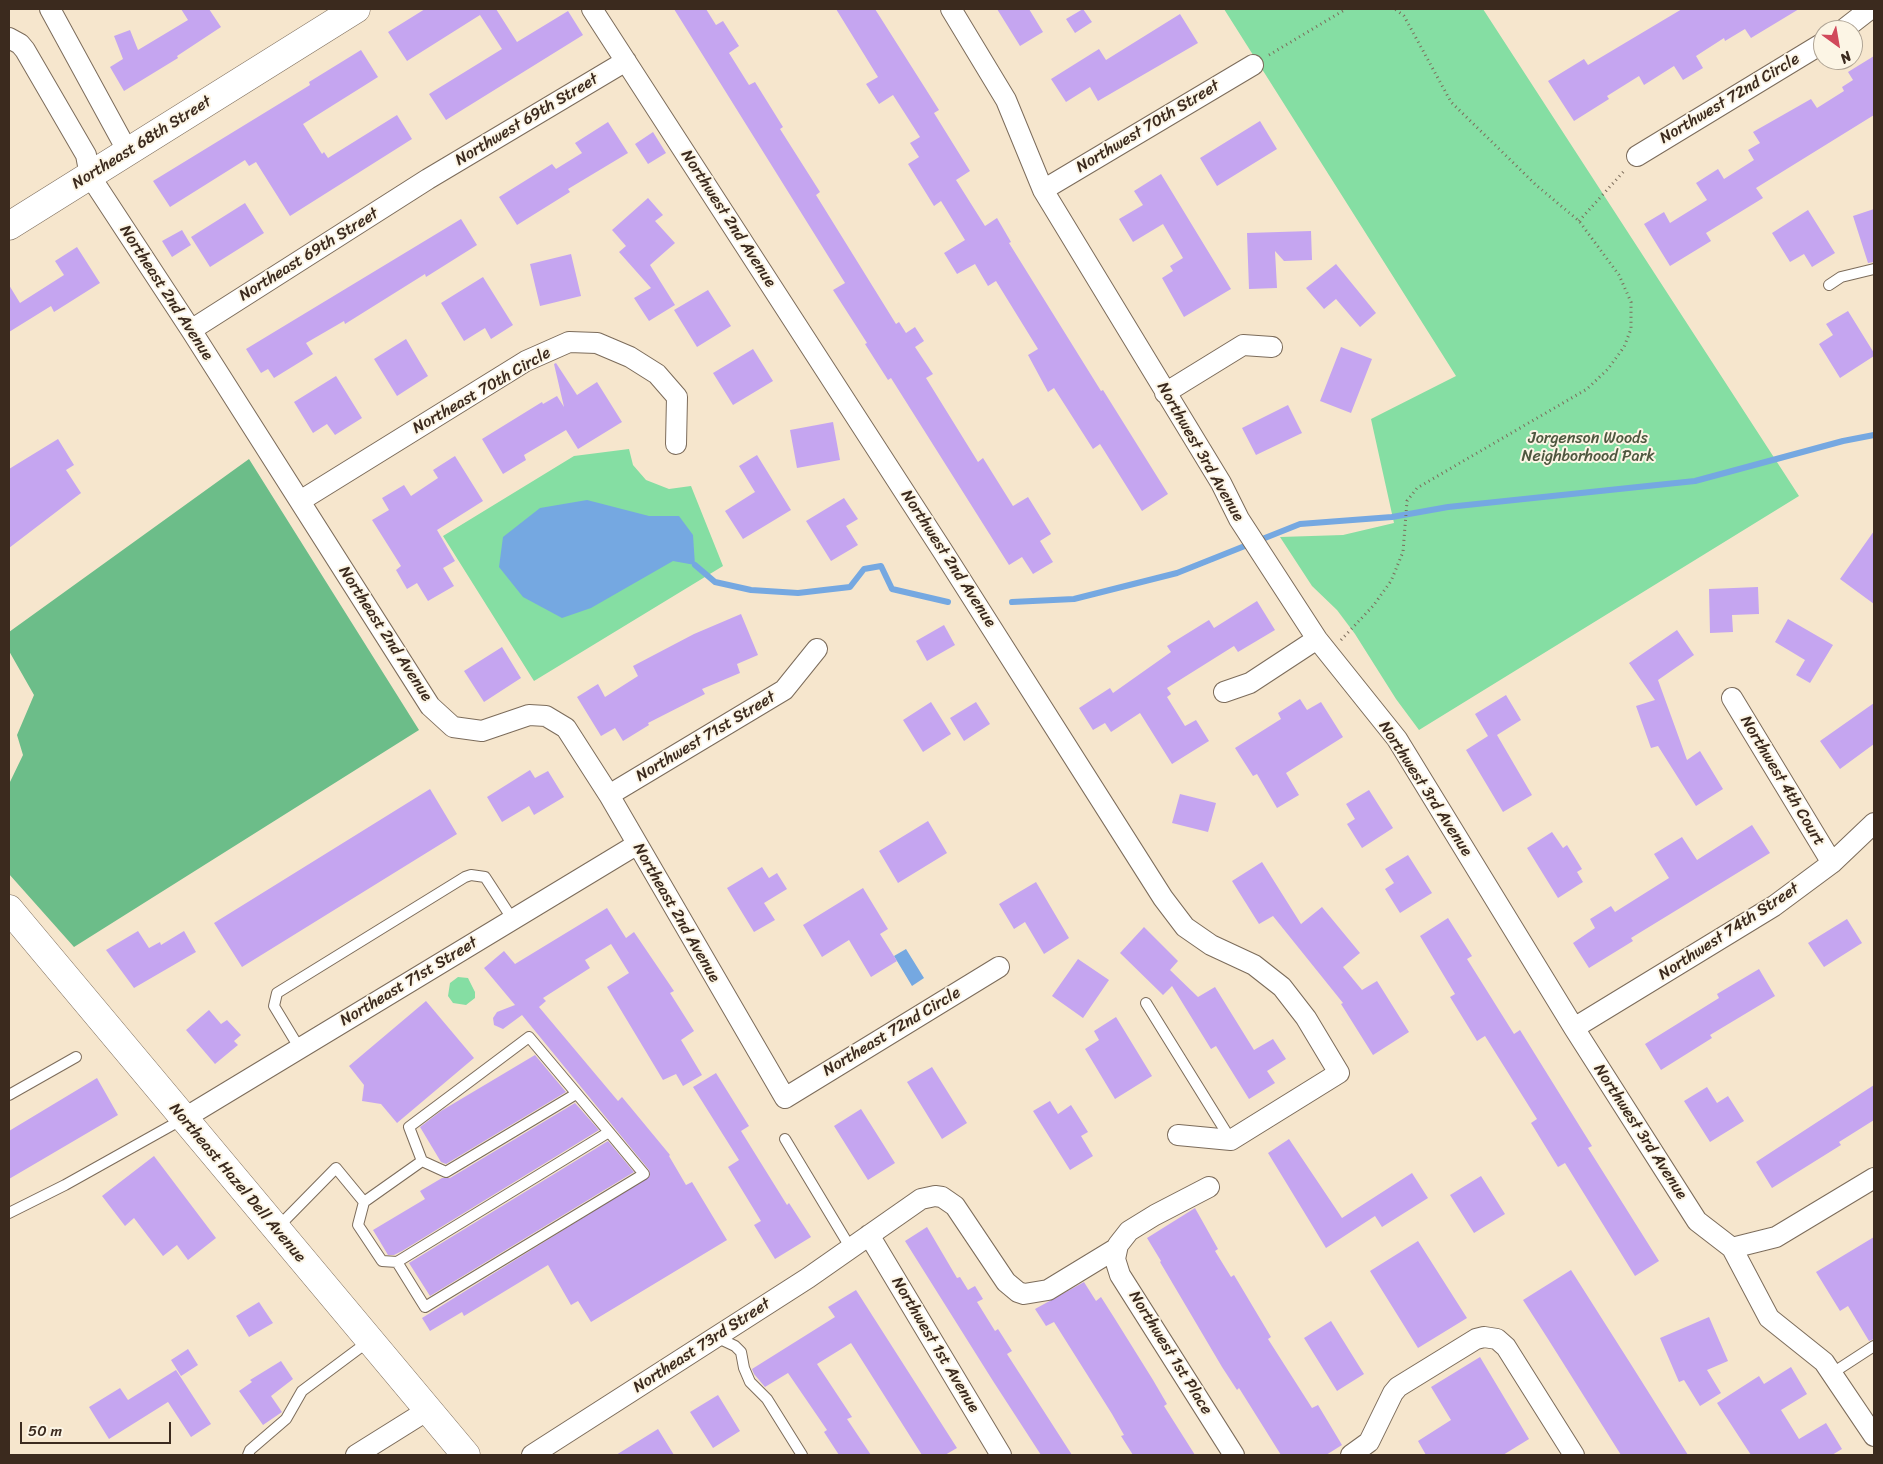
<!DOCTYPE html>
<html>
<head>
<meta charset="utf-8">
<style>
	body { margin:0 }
	#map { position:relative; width:1883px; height:1464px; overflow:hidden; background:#f6e6cd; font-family:Sriracha,sans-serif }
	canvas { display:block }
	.frame { position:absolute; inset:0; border:10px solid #3b2a1e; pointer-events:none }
	.north { position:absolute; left:1813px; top:20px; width:50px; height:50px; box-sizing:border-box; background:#fcf5e5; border:1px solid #afa495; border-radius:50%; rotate:148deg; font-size:14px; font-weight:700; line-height:20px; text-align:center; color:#3b2a1e }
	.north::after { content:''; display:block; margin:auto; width:18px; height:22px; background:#d1495b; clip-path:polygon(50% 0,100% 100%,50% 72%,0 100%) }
	.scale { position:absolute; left:20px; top:1422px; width:151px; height:22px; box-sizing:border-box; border:2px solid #3b2a1e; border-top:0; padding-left:6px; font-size:15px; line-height:18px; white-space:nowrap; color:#3b2a1e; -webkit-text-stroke:4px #fcf5e5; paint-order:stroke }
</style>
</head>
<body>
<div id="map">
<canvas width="1883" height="1464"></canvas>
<div class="frame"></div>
<div class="north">N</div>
<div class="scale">50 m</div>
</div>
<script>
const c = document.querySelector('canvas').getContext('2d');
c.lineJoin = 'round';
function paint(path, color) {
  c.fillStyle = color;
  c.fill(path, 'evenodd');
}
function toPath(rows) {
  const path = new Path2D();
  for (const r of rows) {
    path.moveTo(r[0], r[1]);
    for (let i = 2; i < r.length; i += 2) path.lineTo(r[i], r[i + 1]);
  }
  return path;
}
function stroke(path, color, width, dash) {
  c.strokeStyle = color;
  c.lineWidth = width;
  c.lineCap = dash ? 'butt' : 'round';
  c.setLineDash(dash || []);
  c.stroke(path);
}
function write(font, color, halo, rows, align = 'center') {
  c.font = font + ' Sriracha,sans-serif';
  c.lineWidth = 4;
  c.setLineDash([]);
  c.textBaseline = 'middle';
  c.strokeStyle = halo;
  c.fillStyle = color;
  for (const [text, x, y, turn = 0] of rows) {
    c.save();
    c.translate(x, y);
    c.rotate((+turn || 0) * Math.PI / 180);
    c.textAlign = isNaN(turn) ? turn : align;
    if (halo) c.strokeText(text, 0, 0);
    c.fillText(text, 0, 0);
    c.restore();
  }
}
paint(toPath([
	[1224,9,1483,9,1799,496,1419,730,1396,699,1355,634,1337,610,1312,586,1280,537,1343,535,1394,523,1371,419,1456,376],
	[629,449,633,465,646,480,669,489,691,486,723,566,534,681,443,536,574,456],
	[458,977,468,978,475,992,475,998,466,1005,453,1003,448,996,450,983]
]), '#85dea3');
paint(toPath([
	[249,459,419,730,74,947,9,874,9,784,23,755,17,735,34,695,9,651,9,632]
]), '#6cbd89');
paint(toPath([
	[587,500,649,516,679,516,693,535,695,565,673,561,591,608,562,618,523,597,499,567,503,537,540,508],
	[906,949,924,978,912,986,894,956]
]), '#75a8e1');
stroke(toPath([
	[695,565,715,582,751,590,798,593,850,587,864,569,881,566,892,589,948,602],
	[1012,602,1074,599,1177,573,1300,524,1392,517,1448,507,1695,481,1843,441,1874,435]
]), '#75a8e1', 6);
paint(toPath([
	[181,9,209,9,221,27,177,56,178,58,124,91,110,67,123,59,114,36,130,30,138,50,188,20],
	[425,9,496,9,517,42,568,11,583,35,446,120,429,94,502,49,480,15,407,61,388,32],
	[674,9,706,9,716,25,723,21,739,46,729,53,749,85,755,82,783,127,780,129,820,192,816,195,896,324,899,322,906,333,915,327,924,341,915,347,933,374,926,378,978,462,983,458,1013,506,1028,497,1051,534,1040,541,1053,562,1033,574,1022,557,1009,565,891,378,888,380,865,344,867,343,833,290,845,283],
	[836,9,875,9,939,110,934,113,970,171,956,180,985,226,997,218,1011,242,1009,243,1101,391,1103,390,1168,494,1142,511,1100,444,1093,449,1054,388,1048,392,1028,355,1038,349,996,281,988,286,975,264,957,274,944,253,965,240,941,201,934,206,908,164,919,157,910,143,920,137,893,95,879,104,866,84,878,77],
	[997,9,1029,9,1043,32,1020,46],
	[1083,9,1092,22,1075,33,1066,19],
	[1682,9,1799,9,1751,38,1745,29,1725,41,1724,38,1696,56,1703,68,1683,80,1674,66,1644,85,1639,76,1607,96,1609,99,1574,121,1548,81,1584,59,1588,65],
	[1180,14,1198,43,1098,101,1090,87,1066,102,1051,79,1099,49,1106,60],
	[361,50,378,77,303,124,322,154,324,152,328,158,397,115,412,139,290,216,256,162,249,166,245,160,170,207,153,181,310,85,309,82],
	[1874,56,1874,115,1756,188,1763,198,1706,233,1711,241,1670,266,1644,224,1664,212,1670,223,1707,200,1696,183,1718,169,1724,179,1754,160,1748,150,1760,143,1753,132,1811,99,1817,108,1844,91,1842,87,1853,80,1848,72],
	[1260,121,1277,149,1217,186,1200,158],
	[608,122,628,153,568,189,570,192,517,225,499,197,552,164,556,169,582,153,575,143],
	[653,132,666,153,648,164,635,144],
	[1161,174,1231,289,1184,317,1162,278,1173,271,1170,266,1183,258,1163,224,1133,242,1119,219,1143,205,1134,191],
	[648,198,663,215,655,221,675,243,650,265,675,305,649,321,634,298,651,288,619,252,626,246,612,230],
	[245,203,264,233,210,267,191,237],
	[1874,209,1874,262,1868,263,1853,216],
	[1808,210,1835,253,1812,267,1804,254,1790,262,1772,233],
	[461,219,477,245,426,277,425,274,345,324,344,321,306,343,313,354,274,378,268,369,261,373,246,349],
	[182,230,191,245,172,257,162,241],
	[1311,231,1312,260,1284,261,1275,251,1277,288,1249,289,1247,233],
	[77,247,100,283,54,312,51,306,9,332,9,285,20,303,64,275,55,261],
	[571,254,581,296,540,306,530,264],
	[1336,264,1376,313,1360,327,1336,299,1324,309,1306,288],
	[483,277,513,325,491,339,485,328,464,341,441,303],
	[708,290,731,326,697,347,674,310],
	[1848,311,1874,353,1874,356,1840,378,1819,344,1833,335,1826,324],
	[406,339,428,376,397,396,374,359],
	[1341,347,1372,359,1351,413,1320,401],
	[753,349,773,381,733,405,713,373],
	[556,363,577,395,597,382,622,422,578,449,566,430,524,455,526,460,503,474,482,439,542,402,543,404,557,396,564,407,554,364],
	[336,376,362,418,335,435,327,424,313,433,294,402],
	[1288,405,1302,433,1256,455,1242,428],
	[833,422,840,460,797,468,790,430],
	[58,439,74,465,66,470,81,493,9,548,9,469],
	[757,455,791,510,743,539,725,511,755,492,739,466],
	[455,456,483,501,437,530,455,561,443,568,454,586,428,601,417,583,407,589,396,570,401,566,372,520,389,510,382,498,404,485,411,496,438,478,433,470],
	[844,498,858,519,846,526,858,545,831,561,806,521],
	[1874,531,1874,604,1840,579],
	[1758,587,1759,614,1732,615,1733,632,1710,633,1709,589],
	[1257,601,1275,630,1238,652,1234,646,1167,688,1171,694,1167,697,1185,726,1196,720,1209,741,1172,764,1140,713,1111,732,1105,723,1093,730,1079,708,1110,688,1113,693,1171,652,1167,646,1209,620,1214,628],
	[741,614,758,655,737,664,740,673,702,689,705,694,648,723,649,725,623,741,615,728,601,736,577,697,598,684,605,697,638,676,633,666,694,634],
	[1788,619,1833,645,1810,683,1796,675,1805,660,1775,642],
	[944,625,955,645,927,661,916,641],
	[1677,630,1694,655,1658,680,1687,760,1700,751,1723,789,1696,806,1658,746,1651,748,1636,706,1655,700,1629,663],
	[502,647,521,678,484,702,464,671],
	[1506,695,1521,720,1497,735,1532,795,1503,812,1466,750,1488,736,1475,714],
	[1300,699,1307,710,1321,702,1343,737,1286,773,1299,795,1277,808,1257,774,1253,776,1235,748,1281,719,1278,713],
	[931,702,951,734,923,752,903,720],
	[976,702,990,724,964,741,950,718],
	[1874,703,1874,744,1840,769,1820,741],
	[530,770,535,778,548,771,564,797,534,815,529,806,502,822,487,797],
	[430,789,457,834,242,967,214,923],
	[1369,790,1393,828,1362,848,1347,824,1355,819,1346,804],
	[1180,794,1216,803,1208,832,1172,823],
	[928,821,947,853,898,883,879,851],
	[1752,825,1770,853,1631,938,1633,941,1589,968,1573,943,1595,928,1590,919,1611,906,1615,912,1669,878,1654,854,1682,837,1697,860],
	[1552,832,1563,848,1567,845,1582,869,1577,872,1583,882,1558,898,1527,848],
	[1408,855,1432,893,1400,913,1385,889,1394,883,1385,869],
	[1262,862,1301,924,1322,907,1360,953,1343,967,1362,990,1377,981,1409,1032,1373,1055,1341,1004,1343,1003,1273,916,1259,924,1232,881],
	[762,867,769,878,777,873,787,889,764,903,775,920,754,932,727,888],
	[1036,882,1069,938,1044,954,1025,922,1014,929,999,904],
	[863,888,888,929,880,934,897,961,871,977,849,940,822,957,803,925],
	[607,908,626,938,634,932,674,991,670,993,694,1031,681,1040,702,1075,683,1086,676,1074,663,1080,607,987,629,973,611,944,585,960,590,968,543,998,546,1001,539,1007,618,1101,622,1097,670,1155,669,1156,686,1185,692,1182,727,1240,591,1322,578,1301,571,1305,548,1265,464,1316,462,1312,430,1331,422,1318,650,1176,649,1170,522,1015,503,1029,494,1025,493,1018,497,1012,515,1005,484,968,504,951,515,964],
	[1448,918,1472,956,1467,959,1514,1034,1520,1030,1592,1146,1588,1148,1659,1261,1635,1276,1565,1163,1558,1167,1531,1123,1537,1119,1485,1036,1477,1041,1450,997,1455,994,1420,936],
	[1847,919,1862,943,1824,967,1808,943],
	[1144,927,1178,961,1170,970,1198,997,1215,987,1254,1050,1273,1039,1286,1059,1267,1071,1275,1083,1249,1099,1216,1046,1211,1049,1172,986,1163,995,1120,953],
	[138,931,149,948,160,942,161,945,184,931,196,952,134,988,106,950],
	[1078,959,1109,980,1083,1018,1052,996],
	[1759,969,1775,996,1710,1035,1712,1038,1661,1070,1645,1044,1719,998,1717,994],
	[426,1001,474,1058,397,1123,381,1104,362,1101,364,1085,349,1066],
	[209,1010,221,1024,227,1020,241,1035,234,1041,238,1045,215,1064,186,1030],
	[1116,1017,1152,1076,1115,1099,1085,1049,1099,1040,1094,1031],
	[535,1055,566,1092,446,1164,441,1162,420,1127,441,1111],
	[932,1067,967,1123,942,1139,907,1082],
	[716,1073,749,1126,741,1131,787,1205,789,1203,811,1237,775,1259,754,1225,761,1221,728,1167,739,1160,693,1087],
	[97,1078,118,1115,9,1179,9,1131],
	[1874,1085,1874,1120,1839,1142,1841,1145,1772,1188,1756,1162],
	[1707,1087,1717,1103,1728,1096,1744,1121,1710,1142,1684,1101],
	[1050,1101,1058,1114,1071,1105,1088,1132,1081,1136,1093,1156,1070,1170,1033,1111],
	[575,1103,599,1130,402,1251,394,1255,388,1255,373,1230,425,1199,420,1191,442,1178,450,1178],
	[861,1109,895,1163,868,1180,834,1126],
	[1289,1139,1342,1218,1412,1173,1428,1198,1382,1227,1375,1216,1326,1248,1268,1153],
	[608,1141,634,1172,430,1296,409,1263],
	[154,1156,216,1238,188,1260,177,1245,163,1256,134,1218,125,1226,102,1196],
	[1481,1176,1505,1214,1474,1233,1450,1195],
	[1195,1208,1218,1249,1215,1251,1231,1277,1234,1275,1271,1337,1268,1339,1312,1408,1318,1405,1342,1445,1326,1455,1281,1455,1239,1388,1237,1390,1222,1367,1160,1262,1161,1261,1147,1238],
	[927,1227,957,1278,960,1277,968,1290,975,1286,983,1299,977,1302,995,1331,998,1329,1012,1351,1007,1354,1072,1455,1041,1455,993,1381,905,1241],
	[1874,1237,1874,1339,1869,1341,1848,1306,1840,1311,1816,1272],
	[1418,1241,1467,1318,1418,1348,1370,1271],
	[1571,1270,1632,1366,1688,1455,1621,1455,1548,1339,1523,1300],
	[1084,1282,1096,1301,1101,1297,1115,1319,1153,1380,1167,1404,1164,1406,1195,1455,1133,1455,1121,1436,1124,1435,1112,1414,1054,1322,1046,1326,1035,1309],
	[856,1290,957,1448,945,1455,922,1455,851,1343,817,1364,852,1417,847,1419,871,1455,839,1455,824,1432,827,1430,788,1373,765,1387,754,1374,752,1369,835,1317,828,1307],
	[259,1302,273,1323,249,1337,236,1316],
	[1709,1317,1728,1361,1707,1370,1721,1393,1700,1406,1684,1380,1679,1382,1660,1338],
	[1331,1321,1364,1374,1337,1391,1304,1338],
	[188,1349,198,1365,181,1376,171,1360],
	[1480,1357,1529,1439,1503,1455,1426,1455,1418,1441,1451,1420,1431,1387],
	[281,1361,293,1379,271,1396,282,1412,263,1425,239,1391,252,1382,250,1380],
	[1791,1367,1807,1394,1781,1410,1799,1439,1826,1423,1842,1449,1832,1455,1751,1455,1717,1403,1759,1376,1764,1384],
	[176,1370,211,1424,191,1437,168,1402,109,1439,89,1407,120,1388,128,1400],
	[718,1395,740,1431,713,1448,690,1412],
	[658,1429,674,1455,616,1455]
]), '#c5a5f0');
const lane = toPath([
	[1829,285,1841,277,1874,269],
	[1146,1003,1231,1140],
	[300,1049,274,1006,277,993,465,877,471,875,485,877,513,920],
	[9,1095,76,1057],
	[785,1139,850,1247],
	[422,1161,446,1172,576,1094],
	[364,1202,358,1225,382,1261,397,1262],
	[9,1213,65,1185,183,1119],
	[278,1227,336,1168,364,1202,422,1161,409,1127,529,1037,609,1132,644,1174,425,1307,397,1262,609,1132],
	[716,1337,735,1346,741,1352,744,1368,750,1382,767,1399,802,1455],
	[1831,1374,1874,1346],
	[248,1455,250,1450,286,1419,302,1391,369,1341]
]);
const street = toPath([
	[50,9,128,152],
	[592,9,942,550,1163,898,1185,927,1211,945,1254,965,1282,987,1306,1018,1339,1073,1231,1140,1178,1135],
	[951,9,1006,100,1043,190,1221,483,1239,519,1317,639,1397,739,1574,1028,1697,1221,1732,1248,1769,1318,1824,1362,1874,1436],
	[1843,30,1870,9],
	[9,38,20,44,25,50,86,155,90,176,191,330,430,706,453,727,482,731,529,715,546,716,566,728,609,795,785,1098,999,967],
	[1637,156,1823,43],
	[1043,190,1253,65],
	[191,330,428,179,626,61],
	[1165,393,1243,345,1272,347],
	[300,501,526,361,569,342,597,343,630,357,657,374,677,397,676,444],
	[1224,692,1250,683,1317,639],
	[1732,698,1832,863],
	[609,795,784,690,817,649],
	[1574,1028,1774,906,1832,863,1874,823],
	[183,1119,636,845],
	[1209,1187,1155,1215,1129,1231,1118,1245,1115,1259,1120,1275,1234,1455],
	[869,1235,1001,1455],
	[1732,1248,1776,1237,1874,1178],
	[356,1455,428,1410],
	[532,1455,808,1278,921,1199,935,1196,942,1197,955,1206,1006,1282,1018,1292,1024,1294,1048,1290,1117,1248],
	[1351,1455,1369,1442,1393,1393,1398,1387,1476,1339,1484,1337,1497,1339,1506,1347,1574,1455]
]);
const secondary = toPath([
	[9,226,356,9],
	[9,909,466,1455]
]);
stroke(lane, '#7c6c5b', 12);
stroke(street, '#7c6c5b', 22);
stroke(secondary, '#7c6c5b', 29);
stroke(toPath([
	[1269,55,1346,9],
	[1579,221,1625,170],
	[1341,640,1373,606,1391,581,1403,552,1407,501,1417,488,1587,389,1608,369,1624,347,1631,329,1631,302,1619,275,1579,221,1536,185,1451,102,1404,16,1395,9]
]), '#7c6c5b', 3, [1, 4]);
stroke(lane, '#fff', 10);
stroke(street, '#fff', 20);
stroke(secondary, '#fff', 28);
write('16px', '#3b2a1e', '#fcf5e5', [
	["Northwest 72nd Circle",1730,99,-31],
	["Northwest 69th Street",527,120,-31],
	["Northwest 70th Street",1148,127,-31],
	["Northeast 68th Street",142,143,-32],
	["Northwest 2nd Avenue",728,219,57],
	["Northeast 69th Street",309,255,-32],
	["Northeast 2nd Avenue",166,293,57],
	["Northeast 70th Circle",482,391,-30],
	["Northwest 3rd Avenue",1200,452,60],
	["Northwest 2nd Avenue",948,559,57],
	["Northeast 2nd Avenue",385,634,57],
	["Northwest 71st Street",706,737,-31],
	["Northwest 4th Court",1782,781,59],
	["Northwest 3rd Avenue",1425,789,57],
	["Northeast 2nd Avenue",676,913,60],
	["Northwest 74th Street",1729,932,-33],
	["Northeast 71st Street",409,982,-31],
	["Northeast 72nd Circle",892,1032,-31],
	["Northwest 3rd Avenue",1640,1132,57],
	["Northeast Hazel Dell Avenue",237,1183,50],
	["Northwest 1st Avenue",935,1345,59],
	["Northeast 73rd Street",702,1346,-33],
	["Northwest 1st Place",1170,1353,58]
]);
write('16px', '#4e573f', '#fcf5e5', [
	["Jorgenson Woods",1588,439],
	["Neighborhood Park",1588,457]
]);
</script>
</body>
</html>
